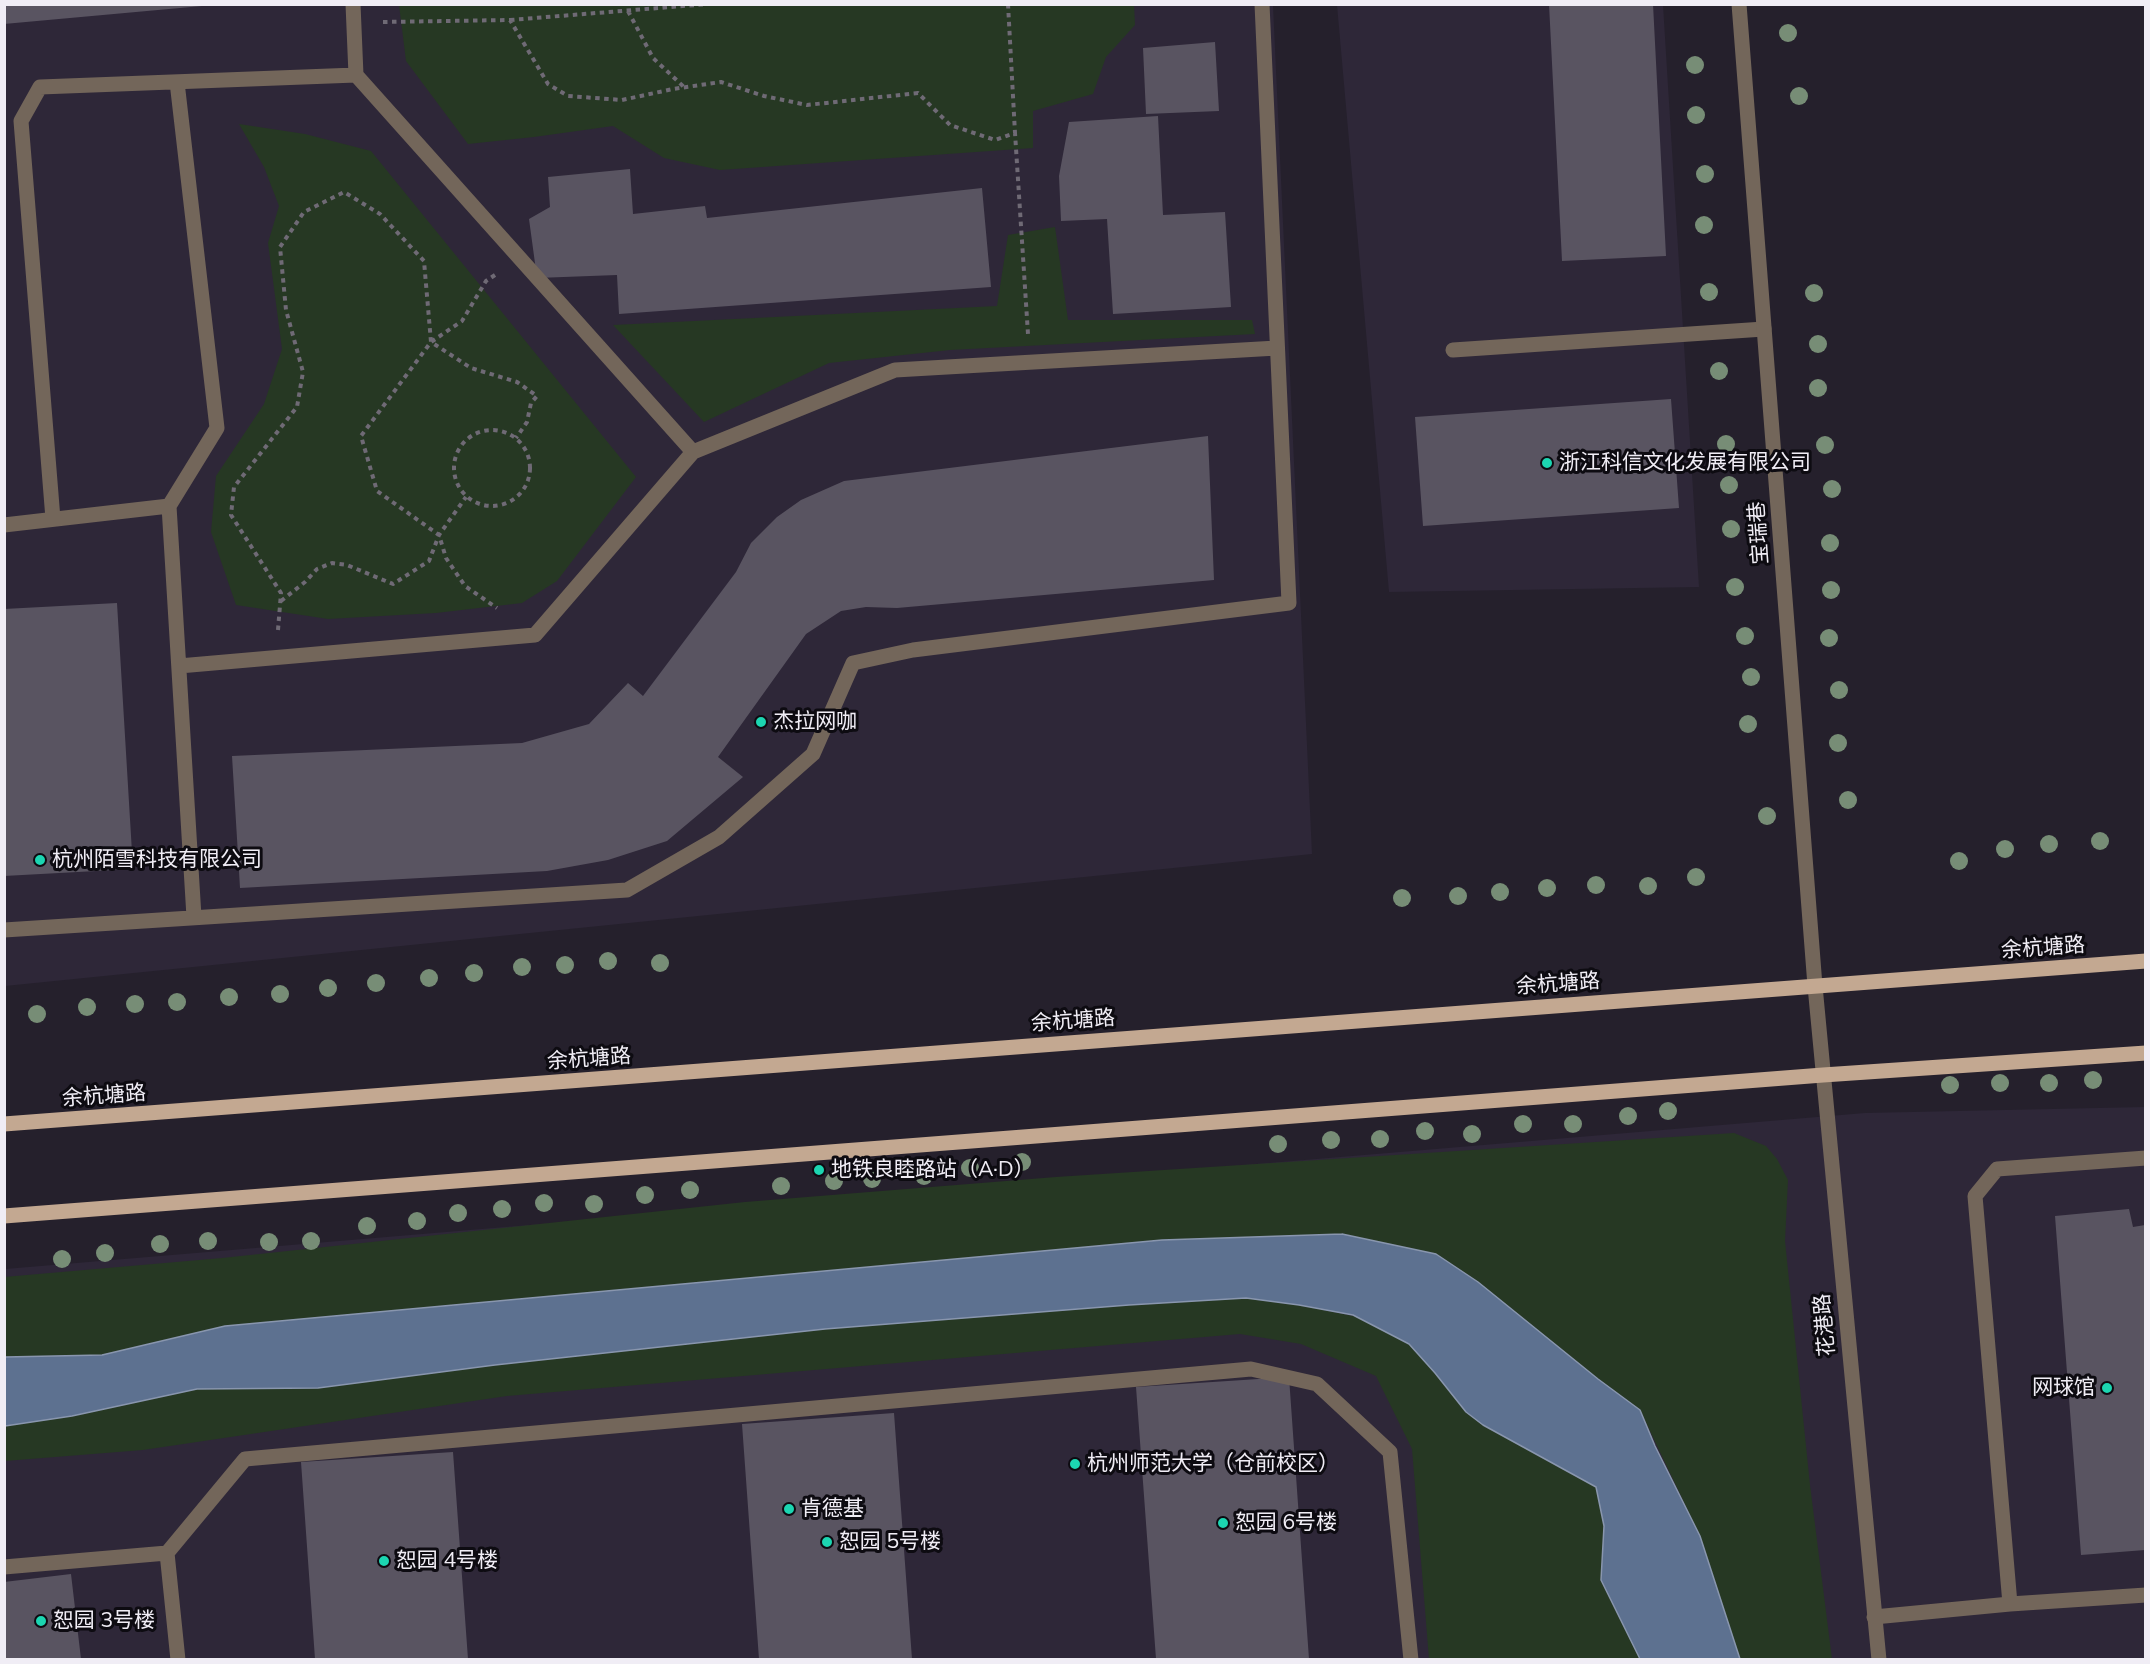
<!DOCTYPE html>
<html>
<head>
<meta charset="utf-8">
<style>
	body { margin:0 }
	#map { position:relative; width:2150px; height:1664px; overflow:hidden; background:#25202c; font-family:Mulish,sans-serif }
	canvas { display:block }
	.frame { position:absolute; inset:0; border:6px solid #f0edf5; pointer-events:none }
</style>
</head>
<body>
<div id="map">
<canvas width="2150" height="1664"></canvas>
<div class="frame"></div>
</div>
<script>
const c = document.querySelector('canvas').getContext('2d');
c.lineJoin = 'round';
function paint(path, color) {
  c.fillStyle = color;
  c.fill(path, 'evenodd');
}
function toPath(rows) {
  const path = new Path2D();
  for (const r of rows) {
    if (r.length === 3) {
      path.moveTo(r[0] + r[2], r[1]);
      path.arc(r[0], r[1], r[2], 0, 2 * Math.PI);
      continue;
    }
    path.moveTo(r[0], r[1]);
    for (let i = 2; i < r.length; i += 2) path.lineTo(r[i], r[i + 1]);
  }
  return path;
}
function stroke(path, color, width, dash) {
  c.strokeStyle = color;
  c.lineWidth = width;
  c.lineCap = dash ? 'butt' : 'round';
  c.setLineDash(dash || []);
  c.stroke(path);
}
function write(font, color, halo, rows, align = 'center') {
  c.font = font + ' Mulish,"Noto Sans SC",sans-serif';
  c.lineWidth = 6;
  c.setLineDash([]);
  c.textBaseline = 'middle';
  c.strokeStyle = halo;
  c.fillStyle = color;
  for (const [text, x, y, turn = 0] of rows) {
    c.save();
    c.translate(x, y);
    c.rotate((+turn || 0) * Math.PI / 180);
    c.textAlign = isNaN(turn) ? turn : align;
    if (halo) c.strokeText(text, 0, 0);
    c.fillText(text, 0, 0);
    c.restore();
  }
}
paint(toPath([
	[5,5,1273,5,1312,854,5,986],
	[1337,5,1663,5,1699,587,1389,592],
	[2145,1107,2145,1659,5,1660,5,1269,1865,1113]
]), '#2e2738');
paint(toPath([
	[1134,4,1135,25,1106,57,1093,94,1033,111,1033,148,720,170,664,158,613,126,534,137,468,144,406,61,399,5],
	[239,124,305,134,371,151,636,477,557,581,522,603,436,613,328,619,236,605,211,532,216,476,264,404,282,349,268,243,279,206,264,167],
	[1055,227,1068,320,1252,320,1255,334,950,350,829,363,704,422,613,325,997,306,1008,235],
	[1734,1133,1766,1146,1777,1159,1788,1180,1785,1241,1810,1485,1832,1659,1740,1659,1700,1536,1640,1410,1598,1379,1478,1282,1436,1254,1342,1234,1162,1240,225,1326,102,1355,5,1357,4,1277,222,1258,745,1202,1056,1177],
	[1246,1298,1299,1305,1358,1317,1409,1344,1483,1425,1596,1487,1604,1526,1601,1580,1640,1659,1429,1659,1412,1449,1376,1376,1301,1344,1240,1334,507,1396,143,1450,5,1461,4,1426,72,1416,197,1389,318,1388,495,1365,825,1329,1129,1305]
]), '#263823');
const water = toPath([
	[1342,1234,1436,1254,1478,1282,1598,1379,1640,1410,1655,1446,1700,1536,1740,1659,1640,1659,1601,1580,1604,1526,1596,1487,1483,1425,1466,1412,1435,1373,1409,1344,1353,1315,1299,1305,1246,1298,1129,1305,825,1329,495,1365,318,1388,197,1389,72,1416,5,1426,5,1357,102,1355,225,1326,1162,1240,1342,1234]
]);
paint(water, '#5d7190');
stroke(water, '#8996ae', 1.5);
paint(toPath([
	[4,4,202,4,202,6,4,24],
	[1549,4,1653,4,1666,256,1562,261],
	[1215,42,1219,111,1146,114,1143,48],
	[1158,116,1163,215,1225,212,1231,307,1113,314,1107,219,1061,221,1059,176,1069,122],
	[630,169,633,214,705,206,707,218,982,188,991,287,619,314,617,275,537,278,529,219,550,207,548,177],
	[1671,399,1679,508,1423,526,1415,417],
	[1208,436,1214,580,897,608,866,607,841,611,806,634,718,757,743,777,667,841,608,860,547,871,240,888,232,756,522,743,589,724,628,683,643,696,736,572,751,543,777,517,801,500,844,481],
	[117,603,133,869,4,876,4,609],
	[2129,1209,2133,1227,2145,1225,2145,1550,2081,1555,2055,1216],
	[1289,1377,1309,1659,1156,1659,1136,1387],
	[894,1413,912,1659,759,1659,742,1424],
	[453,1452,468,1659,315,1659,301,1462],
	[71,1574,81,1659,4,1659,4,1582]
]), '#595461');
stroke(toPath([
	[1008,4,1015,133],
	[628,11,653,58,685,88],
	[510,20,708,4],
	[383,22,510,20,548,84,568,96,622,100,673,89,721,82,764,96,807,105,918,93,950,125,995,140,1015,133,1028,334],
	[495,275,486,281,462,321,431,342,471,368,517,382,537,396,531,403,527,422,516,438],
	[492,468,38],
	[281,601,305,582,317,569,332,563,347,565,393,584,429,561,439,535,466,497],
	[278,630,281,593,231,515,234,487,297,407,303,372,286,310,280,247,304,212,344,192,380,214,424,261,431,342,361,436,377,491,439,535,446,558,465,586,497,608]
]), '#6f6a75', 4, [4.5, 4.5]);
stroke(toPath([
	[353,4,356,75,693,452],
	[1453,350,1764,329],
	[169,506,217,428,177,82],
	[53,519,21,121,40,87,356,75],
	[4,525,169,506,194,917],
	[179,666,535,635,693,452,895,370,1277,348],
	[4,930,627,890,719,837,813,754,853,663,913,650,1289,603,1262,4],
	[1815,986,1879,1660],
	[4,1567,167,1553],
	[2010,1604,1975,1196,1997,1169,2146,1158],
	[1874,1617,2010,1604,2146,1595],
	[178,1660,167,1553,245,1459,1251,1369,1317,1384,1390,1452,1411,1660]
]), '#73665a', 15);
stroke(toPath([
	[1739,4,1815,986]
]), '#73665a', 15);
stroke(toPath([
	[4,1124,2146,961],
	[4,1216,1823,1075,2146,1053]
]), '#c3a891', 15);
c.fillStyle = '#778d76';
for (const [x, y] of [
	[1788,33],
	[1695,65],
	[1799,96],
	[1696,115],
	[1705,174],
	[1704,225],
	[1709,292],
	[1814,293],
	[1818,344],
	[1719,371],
	[1818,388],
	[1726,444],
	[1825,445],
	[1729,485],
	[1832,489],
	[1731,529],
	[1830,543],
	[1735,587],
	[1831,590],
	[1745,636],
	[1829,638],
	[1751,677],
	[1839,690],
	[1748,724],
	[1838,743],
	[1848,800],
	[1767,816],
	[2100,841],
	[2049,844],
	[2005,849],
	[1959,861],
	[1696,877],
	[1596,885],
	[1648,886],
	[1547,888],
	[1500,892],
	[1458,896],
	[1402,898],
	[608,961],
	[660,963],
	[565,965],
	[522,967],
	[474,973],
	[429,978],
	[376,983],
	[328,988],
	[280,994],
	[229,997],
	[177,1002],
	[135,1004],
	[87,1007],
	[37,1014],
	[2093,1080],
	[2000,1083],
	[2049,1083],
	[1950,1085],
	[1668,1111],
	[1628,1116],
	[1523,1124],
	[1573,1124],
	[1425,1131],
	[1472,1134],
	[1380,1139],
	[1331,1140],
	[1278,1144],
	[1022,1162],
	[970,1168],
	[924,1176],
	[872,1179],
	[834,1181],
	[781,1186],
	[690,1190],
	[645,1195],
	[544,1203],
	[594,1204],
	[502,1209],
	[458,1213],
	[417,1221],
	[367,1226],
	[208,1241],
	[311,1241],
	[269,1242],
	[160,1244],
	[105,1253],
	[62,1259]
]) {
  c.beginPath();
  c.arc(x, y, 9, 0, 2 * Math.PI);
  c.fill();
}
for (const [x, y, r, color] of [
	[1547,463,6,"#1cd5b1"],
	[761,722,6,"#1cd5b1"],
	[40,860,6,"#1cd5b1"],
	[819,1170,6,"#1cd5b1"],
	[2107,1388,6,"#1cd5b1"],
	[1075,1464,6,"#1cd5b1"],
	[789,1509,6,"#1cd5b1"],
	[1223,1523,6,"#1cd5b1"],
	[827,1542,6,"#1cd5b1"],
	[384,1561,6,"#1cd5b1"],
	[41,1621,6,"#1cd5b1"]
]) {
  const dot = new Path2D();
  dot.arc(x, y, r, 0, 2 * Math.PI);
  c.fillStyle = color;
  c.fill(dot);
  stroke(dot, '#0d0b11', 2);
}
write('21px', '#f0edf5', '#0d0b11', [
	["浙江科信文化发展有限公司",1559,463],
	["杰拉网咖",773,722],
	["杭州陌雪科技有限公司",52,860],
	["地铁良睦路站（A·D）",831,1170],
	["网球馆",2095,1388,"right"],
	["杭州师范大学（仓前校区）",1087,1464],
	["肯德基",801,1509],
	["恕园 6号楼",1235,1523],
	["恕园 5号楼",839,1542],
	["恕园 4号楼",396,1561],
	["恕园 3号楼",53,1621]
], 'left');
write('21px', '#f0edf5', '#0d0b11', [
	["宝瑞巷",1759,533,-94],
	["余杭塘路",2043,948,-4],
	["余杭塘路",1558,984,-4],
	["余杭塘路",1073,1021,-4],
	["余杭塘路",589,1059,-4],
	["余杭塘路",104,1096,-4],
	["花港路",1825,1325,-95]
]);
</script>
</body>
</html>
